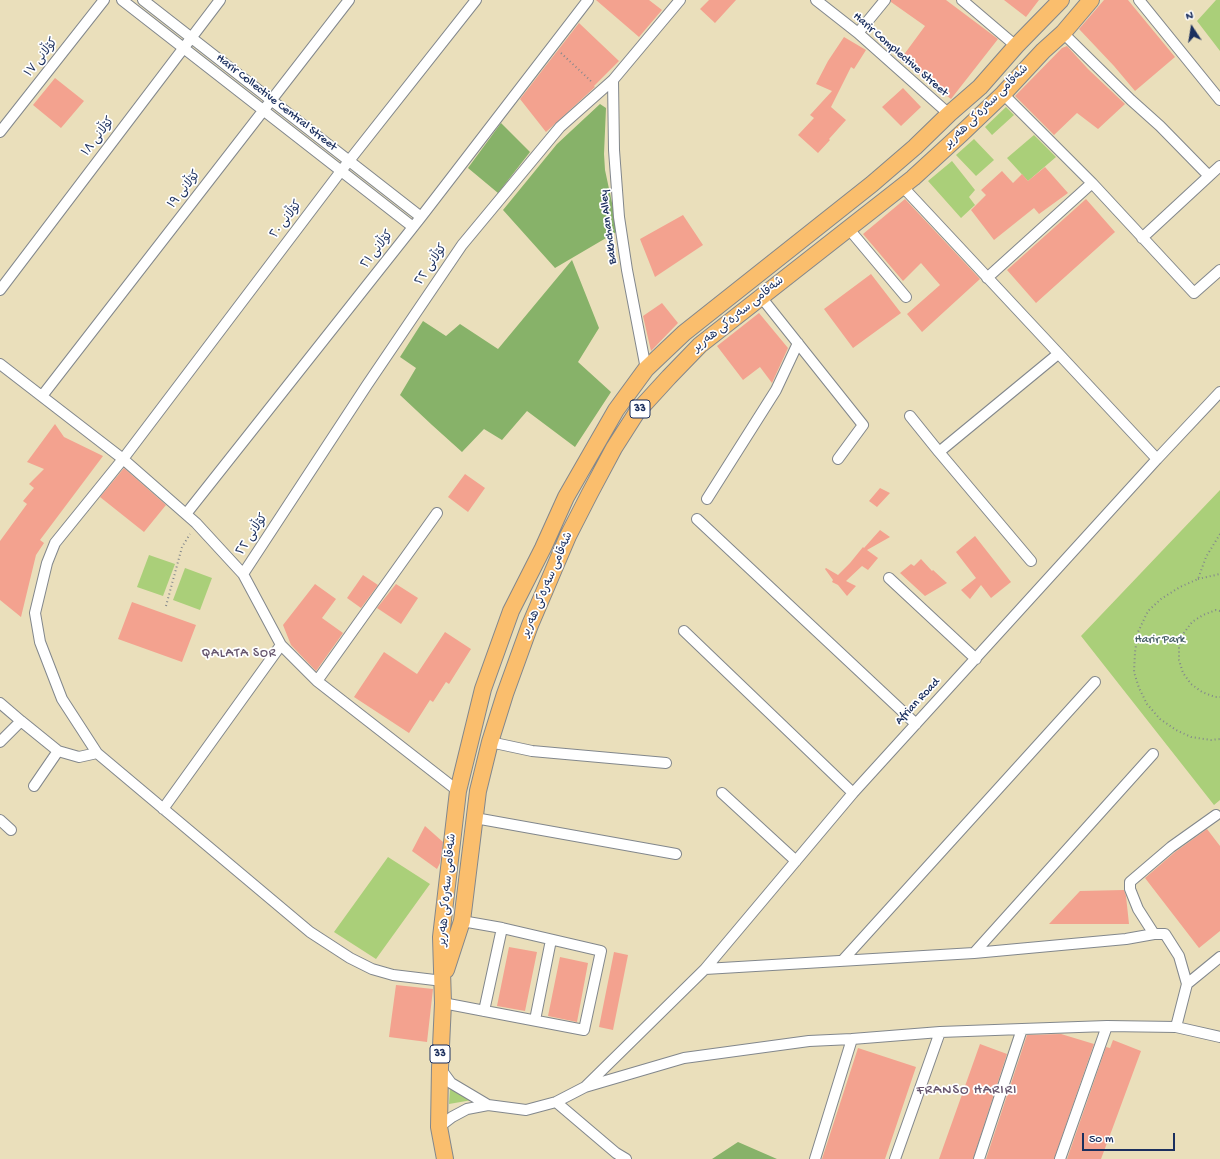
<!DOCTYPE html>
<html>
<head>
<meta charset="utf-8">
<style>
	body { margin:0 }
	#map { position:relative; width:1220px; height:1159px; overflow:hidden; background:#eadfbb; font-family:"Gochi Hand",sans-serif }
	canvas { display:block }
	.north { position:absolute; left:1172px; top:8px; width:40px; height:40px; -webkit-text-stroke:3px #fff; paint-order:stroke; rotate:348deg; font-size:11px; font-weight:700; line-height:16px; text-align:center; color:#1b2f5e }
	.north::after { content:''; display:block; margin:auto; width:14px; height:18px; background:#1b2f5e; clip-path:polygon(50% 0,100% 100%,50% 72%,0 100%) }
	.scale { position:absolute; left:1082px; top:1133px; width:93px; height:18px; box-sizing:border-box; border:2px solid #1b2f5e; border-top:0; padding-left:5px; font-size:12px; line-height:14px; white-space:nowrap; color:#1b2f5e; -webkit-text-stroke:3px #fff; paint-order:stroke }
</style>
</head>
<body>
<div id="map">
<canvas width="1220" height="1159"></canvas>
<div class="north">N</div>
<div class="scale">50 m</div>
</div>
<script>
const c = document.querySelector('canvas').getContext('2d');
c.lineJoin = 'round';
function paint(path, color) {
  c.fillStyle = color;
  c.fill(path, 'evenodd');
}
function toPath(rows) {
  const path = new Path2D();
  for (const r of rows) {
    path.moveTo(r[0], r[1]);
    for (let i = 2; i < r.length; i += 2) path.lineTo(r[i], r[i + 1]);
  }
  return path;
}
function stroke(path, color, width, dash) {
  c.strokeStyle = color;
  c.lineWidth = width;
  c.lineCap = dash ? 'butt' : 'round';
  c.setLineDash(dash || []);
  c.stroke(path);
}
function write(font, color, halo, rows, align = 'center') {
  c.font = font + ' "Gochi Hand","Playpen Sans Arabic",sans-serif';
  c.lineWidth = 3.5;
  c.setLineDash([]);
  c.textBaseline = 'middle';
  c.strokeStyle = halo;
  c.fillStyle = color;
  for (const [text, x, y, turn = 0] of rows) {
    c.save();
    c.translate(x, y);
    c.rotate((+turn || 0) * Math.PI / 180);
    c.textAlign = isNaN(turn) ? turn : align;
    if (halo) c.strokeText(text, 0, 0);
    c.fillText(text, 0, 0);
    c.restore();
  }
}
paint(toPath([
	[1216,0,1220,0,1220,51,1197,21],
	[1006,107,1014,115,992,135,985,127],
	[1034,135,1056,157,1028,181,1007,158],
	[974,139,994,160,976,176,956,155],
	[952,161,975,190,969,197,975,205,961,218,928,181],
	[1220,490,1220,800,1214,805,1081,636],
	[149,555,175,564,163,596,137,587],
	[185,568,212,578,200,610,173,600],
	[388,857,430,884,376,959,334,932],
	[450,1089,472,1100,449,1104]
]), '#aacf79');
paint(toPath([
	[600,104,606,108,604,154,605,170,618,231,555,268,503,210,557,144],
	[501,123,530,152,498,193,468,168],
	[572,260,599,328,578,362,611,392,575,447,527,411,502,440,484,429,462,452,432,425,400,395,416,368,400,357,423,321,446,336,460,324,498,349],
	[738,1142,777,1159,712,1159]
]), '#87b269');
paint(toPath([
	[596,0,649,0,662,10,639,37],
	[709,0,736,0,715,23,700,9],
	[891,0,946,0,998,39,951,99,900,60,925,26,891,2],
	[1004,0,1039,0,1026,17],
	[1104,0,1128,0,1175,57,1135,91,1114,66,1079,29],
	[579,23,619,61,594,86,595,87,546,132,520,99],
	[844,37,866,50,854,69,851,67,831,107,846,120,829,139,830,140,818,153,798,135,814,118,810,115,832,91,816,84,828,61],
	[1067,46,1088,69,1125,104,1098,129,1077,113,1054,135,1015,96,1062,48],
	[55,78,84,101,61,128,33,105],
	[903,88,921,107,901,126,882,107],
	[1045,167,1068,193,1039,214,1034,208,994,240,971,210,986,195,981,190,1002,171,1013,183,1022,174,1028,181],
	[905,199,980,279,922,332,907,314,940,285,921,263,903,281,863,234],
	[1086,199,1115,232,1036,303,1007,270],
	[683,215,703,245,655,277,640,239],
	[871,274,901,313,853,348,824,309],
	[662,303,678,323,651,351,643,316],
	[759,313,788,348,772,383,760,367,743,380,717,346],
	[55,424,64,437,103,456,40,540,44,543,36,555,21,617,0,600,0,541,27,504,23,501,34,488,29,484,44,469,27,462],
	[124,468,166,505,144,532,100,497],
	[465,474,485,488,468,512,448,497],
	[880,488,890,493,877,507,869,501],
	[880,530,890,537,867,550,878,558,868,570,862,566,846,581,856,586,847,596,838,585,832,582,833,580,825,569,826,568,838,575,850,563,863,547,864,548],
	[975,536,1011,582,991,598,981,585,970,599,961,590,976,578,956,552],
	[921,559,932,571,933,570,947,583,925,596,900,573,911,564,914,566],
	[363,575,378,585,361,608,347,598],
	[315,584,336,599,322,618,343,633,316,671,291,645,283,625],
	[396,584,418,598,401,624,377,608],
	[132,602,196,625,182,662,118,639],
	[445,632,471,649,449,684,446,682,433,702,430,700,409,733,354,697,384,652,417,674],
	[425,826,443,842,440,863,437,869,412,851],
	[1207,829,1220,846,1220,931,1199,948,1145,878,1175,852],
	[1124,890,1126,896,1129,924,1049,924,1080,891],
	[509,947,537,952,525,1011,497,1006],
	[614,952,628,955,613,1030,599,1027],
	[560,957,588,963,577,1022,548,1016],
	[396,985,433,989,427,1042,389,1037],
	[1061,1034,1094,1044,1054,1159,986,1159,1027,1035],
	[1113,1040,1141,1051,1113,1127,1101,1159,1067,1159,1106,1047,1110,1048],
	[980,1044,1007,1054,973,1159,939,1159],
	[858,1048,916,1067,885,1159,822,1159]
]), '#f3a28f');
const minor = toPath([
	[122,0,413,227],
	[143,0,421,217],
	[816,0,858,33,949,114],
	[962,0,1016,46],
	[1139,0,1220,100],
	[858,33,885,0],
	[1063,33,1131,100,1160,126,1209,176,1142,238],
	[613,80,614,150,619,217,627,270,646,369],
	[1003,94,1092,183,1194,293,1220,270],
	[0,132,104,0],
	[1209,176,1220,166],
	[902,186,1157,459,1220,392],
	[848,228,906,297],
	[987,278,1092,183],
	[0,290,220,0],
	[761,297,863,425,838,459],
	[0,364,123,459,196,523,243,574,281,645,317,681,458,791],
	[42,396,349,0],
	[910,416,939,452],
	[707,499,776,390,798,343],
	[186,514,421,217,588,0],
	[697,519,916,724],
	[1031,561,939,452,1058,354],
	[243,574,367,385,462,245,560,127,613,80,680,0],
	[889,578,976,659],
	[684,631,853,793],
	[317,681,437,513],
	[0,703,21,721,58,751,79,757,97,753],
	[0,742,21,721],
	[490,742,532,751,666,763],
	[34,786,58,751],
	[722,793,796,861],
	[163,809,281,645],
	[475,818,676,854],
	[0,820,11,830],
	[1154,934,1138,909,1130,889,1130,882,1171,847,1216,815],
	[974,953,1126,939,1154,934,1165,934,1179,956,1187,984,1176,1027],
	[842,961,1095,682],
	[705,969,853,793,1157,459],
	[443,981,393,975,372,969,350,958,310,932,97,753,62,699,40,642,35,613,47,563,55,543,123,459,341,171,476,0],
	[1187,984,1220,957],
	[443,1003,584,1030,601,951,502,928,462,921],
	[484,1011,502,928],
	[535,1020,551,940],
	[1107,1026,1176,1027,1220,1037],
	[1022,1029,1107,1026,1060,1159],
	[940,1032,1022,1029,979,1159],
	[852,1039,940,1032,895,1159],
	[585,1087,705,969,974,953,1153,754],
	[556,1102,616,1153,626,1159],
	[488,1105,526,1110,556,1102,585,1087,684,1058,809,1041,852,1039,815,1159],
	[439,1127,452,1117,467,1109,488,1105,451,1083,440,1068]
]);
const primary = toPath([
	[446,970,462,921,478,791,490,742,505,694,530,625,568,536,590,493,614,448,637,412,669,377,700,345,913,178,961,134,1003,94,1043,51,1063,33,1091,0],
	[445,1159,439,1127,440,1068,443,1003,441,937,458,791,483,689,511,611,543,548,566,497,616,410,646,369,684,333,872,184,915,147,949,114,980,87,1016,46,1061,0]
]);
stroke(minor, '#82878c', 12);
stroke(primary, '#82878c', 18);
stroke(toPath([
	[561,53,593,83],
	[1220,534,1206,557,1198,579,1180,587,1161,599,1148,611,1138,632,1135,652,1134,672,1139,688,1147,704,1160,719,1176,730,1191,737,1211,740,1220,739],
	[1198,579,1220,574],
	[166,606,182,547,190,534],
	[1220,611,1216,610,1203,615,1192,622,1184,633,1179,646,1179,660,1183,673,1191,684,1202,692,1215,697,1220,697]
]), '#82878c', 2, [1, 3]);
stroke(minor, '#fff', 10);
stroke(primary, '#fabe6d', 16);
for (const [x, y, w] of [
	[640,409,20],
	[440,1054,20]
]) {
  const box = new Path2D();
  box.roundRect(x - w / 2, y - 9, w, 18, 3);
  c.fillStyle = '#fff';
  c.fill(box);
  stroke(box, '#1b2f5e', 1);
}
write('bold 11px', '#1b2f5e', null, [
	["33",640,409],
	["33",440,1054]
]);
write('12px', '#1b2f5e', '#fff', [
	["Harir Complective Street",900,55,41],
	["کۆڵانی ١٧",42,58,-52],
	["Harir Collective Central Street",276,103,38],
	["شەقامی سەرەکی هەریر",987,107,-45],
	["کۆڵانی ١٨",99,137,-53],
	["کۆڵانی ١٩",185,190,-52],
	["کۆڵانی ٢٠",287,220,-53],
	["Bakhchan Alley",609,227,-97],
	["کۆڵانی ٢١",378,250,-52],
	["کۆڵانی ٢٢",432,265,-56],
	["شەقامی سەرەکی هەریر",739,315,-39],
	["کۆڵانی ٢٢",253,535,-57],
	["شەقامی سەرەکی هەریر",548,585,-67],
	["Afrian Road",918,702,-47],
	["شەقامی سەرەکی هەریر",448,890,-85]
]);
write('12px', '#465f66', '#fff', [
	["Harir Park",1160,640]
]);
c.letterSpacing = '1px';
write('13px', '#67576f', '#fff', [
	["QALATA SOR",239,654]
]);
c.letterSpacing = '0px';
c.letterSpacing = '1px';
write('14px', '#67576f', '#fff', [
	["FRANSO HARIRI",967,1091]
]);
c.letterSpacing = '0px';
</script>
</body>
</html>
